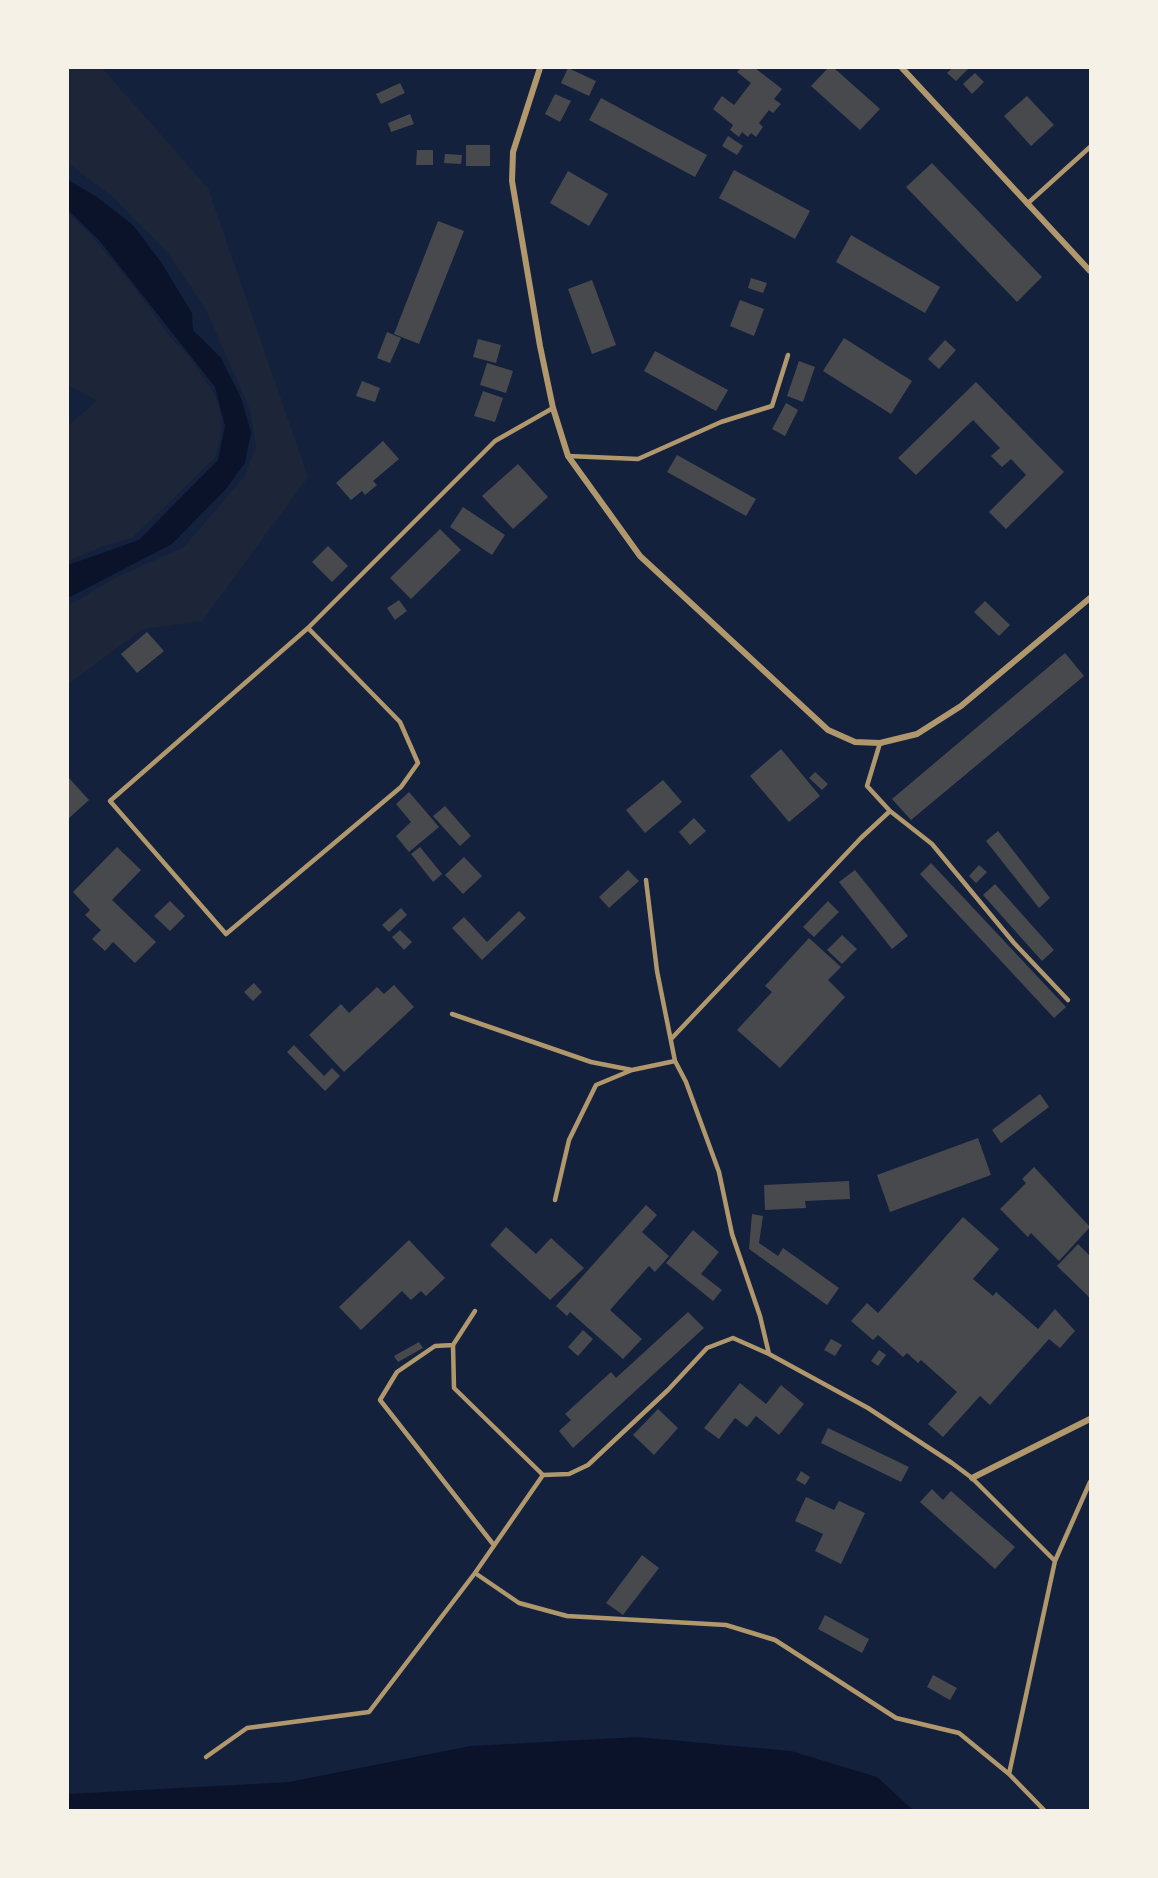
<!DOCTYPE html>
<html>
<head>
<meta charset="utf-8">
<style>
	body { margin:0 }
	#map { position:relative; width:1158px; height:1878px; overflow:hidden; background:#14213d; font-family:Ubuntu,sans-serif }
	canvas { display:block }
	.frame { position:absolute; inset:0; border:69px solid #f6f1e7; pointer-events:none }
</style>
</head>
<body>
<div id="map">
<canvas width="1158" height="1878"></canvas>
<div class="frame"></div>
</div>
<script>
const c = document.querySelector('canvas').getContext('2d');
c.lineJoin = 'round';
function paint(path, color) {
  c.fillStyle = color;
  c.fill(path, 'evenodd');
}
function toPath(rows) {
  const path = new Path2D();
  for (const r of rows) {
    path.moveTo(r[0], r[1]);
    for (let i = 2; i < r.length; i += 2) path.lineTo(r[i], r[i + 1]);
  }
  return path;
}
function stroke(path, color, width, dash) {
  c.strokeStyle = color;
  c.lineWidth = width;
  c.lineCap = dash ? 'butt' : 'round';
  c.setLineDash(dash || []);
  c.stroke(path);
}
paint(toPath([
	[68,68,102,68,208,188,308,477,202,621,143,629,68,684,68,606,115,578,184,547,244,477,256,447,250,410,206,310,167,252,113,197,68,163],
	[68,213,90,234,131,283,172,339,190,358,215,395,222,420,221,437,215,458,132,538,103,546,68,561,68,426,97,401,68,385]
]), '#1d2539');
paint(toPath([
	[68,180,97,197,133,225,161,262,192,313,193,330,221,358,241,398,251,432,245,463,226,489,172,544,68,598,68,565,139,540,218,460,225,426,215,387,99,240,68,210],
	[637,1737,791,1751,877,1777,913,1810,68,1810,68,1794,289,1782,470,1746]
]), '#0b132b');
paint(toPath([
	[568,68,596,81,589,96,561,83],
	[741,68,755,68,782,89,774,99,781,104,773,113,769,110,759,123,763,127,756,137,751,133,748,137,742,132,739,137,730,130,733,125,713,109,722,96,734,105,751,83,737,72],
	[828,68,834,68,880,109,860,130,811,86],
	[952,68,969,68,956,81,947,73],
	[975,73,984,82,972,94,963,84],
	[400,83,405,93,381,104,376,94],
	[555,94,571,101,560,122,545,114],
	[1027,96,1054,125,1031,146,1004,116],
	[601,98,707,155,695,177,589,120],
	[410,114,414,124,391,132,388,123],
	[728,136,743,146,737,155,722,146],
	[466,145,490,145,490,166,466,166],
	[417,150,433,150,433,165,416,165],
	[445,154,462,155,461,164,444,163],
	[932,163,1042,277,1017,302,906,187],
	[734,170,810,211,795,239,719,198],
	[568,171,608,194,589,226,550,203],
	[438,221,464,231,419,344,394,334],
	[851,235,940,287,925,313,836,262],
	[751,278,767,283,763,293,748,288],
	[592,280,616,345,592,354,568,289],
	[740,300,764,309,754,336,730,326],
	[387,332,401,338,390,363,377,358],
	[844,338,912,381,891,414,823,371],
	[478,339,501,345,496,363,473,357],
	[945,340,956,350,939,369,928,359],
	[655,351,728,390,716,411,644,371],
	[799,361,815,367,803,402,787,396],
	[487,363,513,371,506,393,480,385],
	[362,381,380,388,375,402,356,396],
	[976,382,1064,472,1006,529,989,512,1026,475,1011,459,1002,467,991,456,1000,448,973,420,916,475,898,458],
	[483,391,503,398,495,422,474,416],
	[786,403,798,410,785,436,772,429],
	[383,441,399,459,373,481,377,485,365,495,362,491,351,500,336,483],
	[677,455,756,499,746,516,667,472],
	[518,464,548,497,513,529,482,496],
	[463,507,505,535,492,555,450,527],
	[440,529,461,550,411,599,390,578],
	[328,546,348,566,332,582,312,562],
	[399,600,407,611,395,620,387,608],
	[985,601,1010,625,999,636,974,612],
	[147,632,164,651,137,673,121,654],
	[1065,653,1084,676,911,820,892,799],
	[781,749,820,796,789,822,750,776],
	[815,772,828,784,822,790,809,778],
	[68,777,89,800,68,819],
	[663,780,682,802,645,833,626,810],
	[409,792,439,827,409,852,396,836,411,822,396,804],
	[445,806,471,836,460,846,433,816],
	[694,818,706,831,690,845,679,832],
	[998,831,1050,898,1039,908,986,841],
	[117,847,141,870,112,900,156,942,135,963,113,942,105,951,92,939,101,930,85,915,90,910,73,892],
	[420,847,442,874,433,882,411,854],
	[464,857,482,876,463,894,445,875],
	[931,863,1066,1007,1054,1018,920,874],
	[979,865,987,872,976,883,969,876],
	[628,870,639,881,609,908,599,897],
	[855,870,908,936,892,949,839,882],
	[995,884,1054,950,1042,961,983,895],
	[170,901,185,916,170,931,154,916],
	[828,901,839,912,814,937,803,927],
	[401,908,407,915,389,932,382,925],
	[519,911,526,918,482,960,452,928,464,917,487,942],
	[400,930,412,942,404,950,392,937],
	[842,935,857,949,842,964,827,950],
	[809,938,841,967,828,980,845,997,780,1068,737,1030,772,992,765,986],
	[254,983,262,992,253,1001,244,992],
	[394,985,414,1007,344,1072,309,1035,341,1004,349,1013,377,987,384,994],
	[294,1045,324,1076,332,1068,340,1076,325,1091,287,1052],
	[1040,1094,1049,1107,1001,1143,992,1130],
	[978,1138,991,1175,890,1212,877,1175],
	[1034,1167,1090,1227,1059,1261,1031,1233,1028,1237,1000,1209,1026,1183,1022,1179],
	[849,1181,850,1199,805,1201,806,1208,765,1210,764,1185],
	[646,1205,657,1215,642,1232,669,1256,655,1272,649,1266,610,1310,642,1339,623,1359,570,1312,567,1316,556,1306],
	[752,1214,763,1216,759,1243,778,1256,783,1248,839,1288,827,1305,749,1249],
	[963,1217,999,1249,973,1279,993,1296,996,1292,1038,1329,1055,1309,1075,1331,1060,1348,1049,1339,990,1405,980,1396,943,1437,928,1424,957,1392,921,1360,918,1363,907,1353,903,1357,878,1335,873,1340,851,1321,867,1303,878,1313],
	[506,1227,536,1254,551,1238,584,1268,550,1300,490,1245],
	[693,1230,719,1252,701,1274,722,1290,713,1301,666,1263],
	[409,1240,445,1278,426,1296,421,1291,411,1300,402,1291,361,1330,339,1307],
	[1078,1244,1090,1256,1090,1298,1057,1266],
	[688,1312,704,1328,573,1448,559,1431,571,1420,565,1414,611,1372,616,1378],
	[583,1330,593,1339,578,1356,568,1347],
	[831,1339,842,1345,835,1356,824,1350],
	[419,1342,423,1348,398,1362,394,1356],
	[879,1350,886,1355,878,1366,871,1361],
	[740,1383,766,1404,781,1385,804,1404,779,1435,756,1416,747,1427,735,1418,719,1439,704,1428],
	[658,1409,678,1428,654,1455,633,1435],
	[828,1428,909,1467,901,1482,821,1443],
	[801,1471,810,1477,805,1485,796,1480],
	[932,1489,943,1500,951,1491,1015,1547,995,1569,920,1502],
	[806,1497,834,1510,839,1501,865,1513,841,1564,815,1551,823,1534,795,1521],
	[642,1555,659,1568,623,1615,606,1603],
	[825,1615,869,1639,862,1653,818,1629],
	[933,1675,957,1688,950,1700,927,1687]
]), '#48494c');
stroke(toPath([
	[1027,204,1090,147],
	[568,456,638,459,721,422,772,406,788,355],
	[308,628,400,722,418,763,401,787,226,934,110,801,308,628,495,441,553,408],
	[890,811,932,844,1014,943,1068,1000],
	[646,880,657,971,675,1061,686,1082,719,1172,732,1234,760,1316,769,1354],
	[452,1014,591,1062,632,1070,675,1061],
	[672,1038,861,838,890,811,867,786,880,743],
	[555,1200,569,1140,596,1085,632,1070],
	[475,1311,453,1345,435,1346,397,1372,380,1400,493,1544],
	[453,1345,454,1388,543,1475],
	[475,1573,519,1603,567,1616,726,1625,775,1640,896,1718,959,1733,1009,1774],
	[206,1757,247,1728,369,1712,475,1573,543,1475,569,1474,588,1465,668,1390,707,1348,733,1338,769,1354,868,1408,952,1463,972,1478,1055,1561],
	[1044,1810,1009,1774,1055,1561,1090,1482]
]), '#b1986c', 4.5);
stroke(toPath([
	[540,68,513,152,512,181,540,346,553,408,568,456,640,556,828,730,855,742,880,743,917,734,961,706,1090,598],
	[902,68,1090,271],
	[972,1478,1090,1419]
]), '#b1986c', 6);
</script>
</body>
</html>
